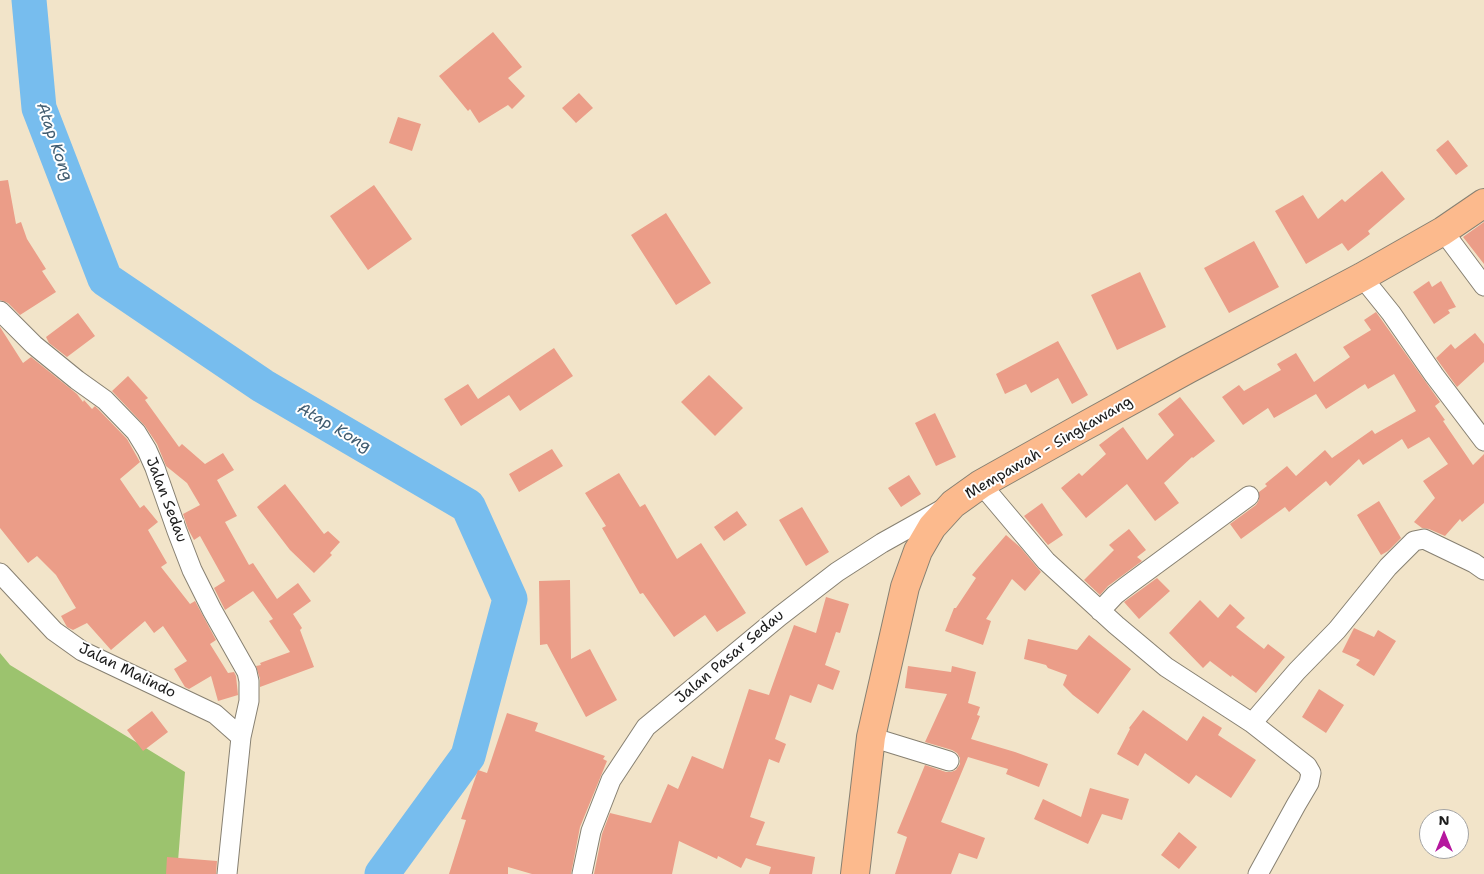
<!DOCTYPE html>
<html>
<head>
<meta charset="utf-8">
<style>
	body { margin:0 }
	#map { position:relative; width:1484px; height:874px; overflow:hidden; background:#f2e4c9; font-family:"Shantell Sans",sans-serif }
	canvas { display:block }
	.north { position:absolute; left:1419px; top:809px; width:50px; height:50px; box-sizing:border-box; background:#fff; border:1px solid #a4a4a4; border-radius:50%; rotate:0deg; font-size:14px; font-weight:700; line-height:20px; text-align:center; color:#1c1c1c }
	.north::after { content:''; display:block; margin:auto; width:18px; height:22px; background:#b5179e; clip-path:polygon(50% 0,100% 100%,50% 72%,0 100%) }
</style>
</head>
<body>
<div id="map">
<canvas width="1484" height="874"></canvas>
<div class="north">N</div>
</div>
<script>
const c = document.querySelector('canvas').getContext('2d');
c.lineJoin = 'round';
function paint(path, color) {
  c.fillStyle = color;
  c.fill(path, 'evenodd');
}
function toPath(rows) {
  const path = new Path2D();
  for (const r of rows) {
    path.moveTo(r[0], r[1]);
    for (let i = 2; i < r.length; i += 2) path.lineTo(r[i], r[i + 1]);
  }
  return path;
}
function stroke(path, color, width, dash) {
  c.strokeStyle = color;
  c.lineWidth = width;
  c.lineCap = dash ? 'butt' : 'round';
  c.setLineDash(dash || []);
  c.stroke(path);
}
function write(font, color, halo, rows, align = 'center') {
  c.font = font + ' "Shantell Sans",sans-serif';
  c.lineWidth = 4;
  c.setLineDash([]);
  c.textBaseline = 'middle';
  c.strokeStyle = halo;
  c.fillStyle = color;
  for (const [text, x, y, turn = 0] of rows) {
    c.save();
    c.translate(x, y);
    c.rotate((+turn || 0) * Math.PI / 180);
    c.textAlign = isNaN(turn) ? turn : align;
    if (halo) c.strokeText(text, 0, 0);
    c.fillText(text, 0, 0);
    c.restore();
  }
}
paint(toPath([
	[0,653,10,665,185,772,177,874,0,874]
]), '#9cc36e');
stroke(toPath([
	[29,0,39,108,105,279,263,386,468,506,510,599,468,756,382,874]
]), '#77bdee', 35);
paint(toPath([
	[493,32,522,67,508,78,525,96,512,109,508,105,479,123,470,109,468,111,439,76],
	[579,93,593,108,576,123,562,108],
	[398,117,421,124,412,151,389,143],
	[1448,140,1468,166,1456,175,1436,150],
	[1382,171,1405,199,1368,231,1370,234,1348,251,1342,243,1306,264,1275,211,1303,195,1318,219,1342,199,1345,202],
	[8,180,16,224,21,222,27,239,46,269,42,271,56,292,20,315,8,303,0,300,0,181],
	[374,185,412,239,368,270,330,216],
	[666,213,711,283,676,305,631,235],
	[1484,222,1484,264,1463,237],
	[1254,241,1279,287,1229,313,1204,268],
	[1140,272,1166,327,1117,350,1091,295],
	[1429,281,1432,287,1441,281,1456,307,1448,310,1450,313,1434,324,1413,292],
	[1376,312,1440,402,1435,406,1445,420,1443,421,1473,465,1484,454,1484,503,1462,522,1460,519,1445,536,1429,529,1422,528,1414,522,1435,498,1423,481,1448,464,1429,437,1408,449,1402,439,1363,465,1359,459,1330,486,1326,481,1289,512,1285,507,1241,539,1230,524,1256,505,1259,500,1259,492,1267,486,1265,484,1287,466,1296,476,1325,450,1332,458,1372,430,1375,434,1416,411,1394,374,1368,389,1365,384,1326,409,1316,394,1274,418,1268,408,1243,425,1222,397,1239,385,1244,391,1281,370,1277,364,1296,353,1314,382,1350,357,1343,347,1371,330,1364,320],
	[78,313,95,336,67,357,49,343,46,337],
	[0,327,23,363,31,357,77,394,83,402,84,400,92,409,95,406,98,409,127,439,140,462,120,479,140,508,144,505,158,522,148,530,167,563,161,567,190,604,195,601,216,640,210,644,228,673,234,672,236,676,238,695,218,701,211,676,189,689,185,687,174,669,187,661,163,626,154,633,145,621,111,650,87,623,73,630,67,627,61,616,76,608,56,575,37,556,28,563,0,528],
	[1475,333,1484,344,1484,362,1457,387,1436,358,1451,344,1455,349],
	[1058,341,1088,395,1072,404,1058,378,1031,393,1026,384,1005,394,996,374],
	[554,348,573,376,520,411,509,395,461,426,444,399,468,384,478,399],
	[709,375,743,408,715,436,681,402],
	[128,376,148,398,145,400,179,447,182,444,205,464,223,453,234,470,217,480,237,516,225,522,249,565,253,563,277,599,298,583,311,601,293,614,302,628,300,630,314,667,260,687,260,679,256,666,261,665,260,663,290,652,269,621,273,619,253,591,225,610,214,588,225,581,200,536,194,540,188,529,183,514,200,505,187,483,166,466,157,444,145,426,112,391],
	[1180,397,1215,441,1193,458,1192,457,1164,483,1179,503,1155,521,1127,484,1086,518,1061,488,1079,473,1082,476,1106,454,1099,445,1123,427,1147,460,1174,435,1158,414],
	[935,413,956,457,936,466,915,423],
	[552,449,563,466,519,492,509,474],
	[619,473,640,507,645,504,677,559,701,543,746,613,717,632,705,615,674,637,643,593,640,594,602,528,606,526,585,493],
	[909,475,921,494,901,507,888,488],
	[285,484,324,534,328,531,340,542,330,553,332,555,314,573,290,550,257,507],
	[1379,501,1401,538,1388,551,1381,555,1357,515],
	[1042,503,1063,535,1048,545,1024,516],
	[802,507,829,552,806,566,779,520],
	[737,511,747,525,724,541,714,527],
	[1129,529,1146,550,1137,557,1142,561,1108,586,1100,595,1084,580,1114,550,1109,545],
	[1006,535,1020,547,1041,572,1025,591,1012,579,986,619,991,621,983,645,945,631,954,608,956,608,976,578,972,575,987,557],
	[1157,578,1170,591,1139,619,1124,602],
	[570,580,571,659,590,649,617,700,586,717,547,644,540,645,539,581],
	[826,597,849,604,840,633,836,632,825,665,840,671,833,690,818,684,811,703,790,695,775,739,786,744,779,763,769,759,750,817,765,822,756,845,815,857,812,874,769,874,771,867,746,858,741,868,718,856,717,859,679,841,672,874,594,874,602,834,610,813,651,823,668,784,678,789,692,756,723,769,749,689,769,695,794,625,816,633],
	[1200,600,1218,618,1230,604,1245,618,1236,627,1264,649,1268,644,1285,657,1256,693,1232,675,1231,677,1210,661,1203,668,1169,633],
	[1354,628,1374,637,1378,630,1396,641,1374,676,1356,665,1360,660,1342,652],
	[1089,635,1131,669,1098,714,1073,695,1063,685,1067,675,1048,668,1046,665,1024,659,1028,639,1077,650],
	[908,666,951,672,952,666,976,672,968,703,980,707,977,715,980,716,971,739,1015,752,1048,764,1039,787,1006,774,1008,769,968,757,941,822,985,838,977,859,959,853,951,874,895,874,907,837,897,833,925,765,946,772,951,772,956,770,960,764,960,758,957,753,952,750,925,742,947,694,905,688],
	[1319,689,1344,705,1326,733,1302,717],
	[1143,710,1187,741,1203,716,1222,728,1218,735,1256,760,1231,798,1196,775,1189,784,1145,753,1138,766,1117,754,1130,729,1129,728],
	[152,711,168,732,143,751,127,730],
	[507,713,538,723,535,731,605,756,603,759,607,761,580,827,571,874,532,874,508,867,508,874,449,874,466,820,461,819,478,770,487,773],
	[1090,788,1129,799,1122,820,1102,814,1088,844,1034,819,1043,799,1081,817],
	[1179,832,1197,847,1179,869,1161,855],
	[167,857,217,861,216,874,166,874]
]), '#eb9d88');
const street = toPath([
	[1443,231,1484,286],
	[1362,277,1391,313,1434,375,1484,441],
	[0,311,34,345,77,380,105,400,136,432,147,450,155,468,177,531,192,570,212,610,247,672,249,681,249,701,241,737,227,874],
	[981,484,1046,561,1116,625,1166,667,1252,723,1297,671,1337,630,1388,567,1414,541,1424,539,1474,563,1484,570],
	[0,573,54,631,82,651,215,714,241,737],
	[1100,611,1115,595,1128,585,1249,496],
	[1252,723,1307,766,1311,773,1309,783,1296,805,1258,874],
	[871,737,949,761],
	[582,874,591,831,611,780,646,727,780,616,837,572,882,543,941,510]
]);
const highway = toPath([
	[855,874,871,737,905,587,918,551,932,527,953,504,981,484,1081,428,1188,369,1362,277,1443,231,1484,203]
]);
stroke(street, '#878072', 21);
stroke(highway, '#878072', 30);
stroke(street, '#fff', 19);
stroke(highway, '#fcba8d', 28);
write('15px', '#1c1c1c', '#fff', [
	["Mempawah - Singkawang",1049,448,-30],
	["Jalan Sedau",166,500,69],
	["Jalan Pasar Sedau",730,657,-40],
	["Jalan Malindo",127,671,26]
]);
write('italic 16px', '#405c70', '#fff', [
	["Atap Kong",54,142,71],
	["Atap Kong",334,428,30]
]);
</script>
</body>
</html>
